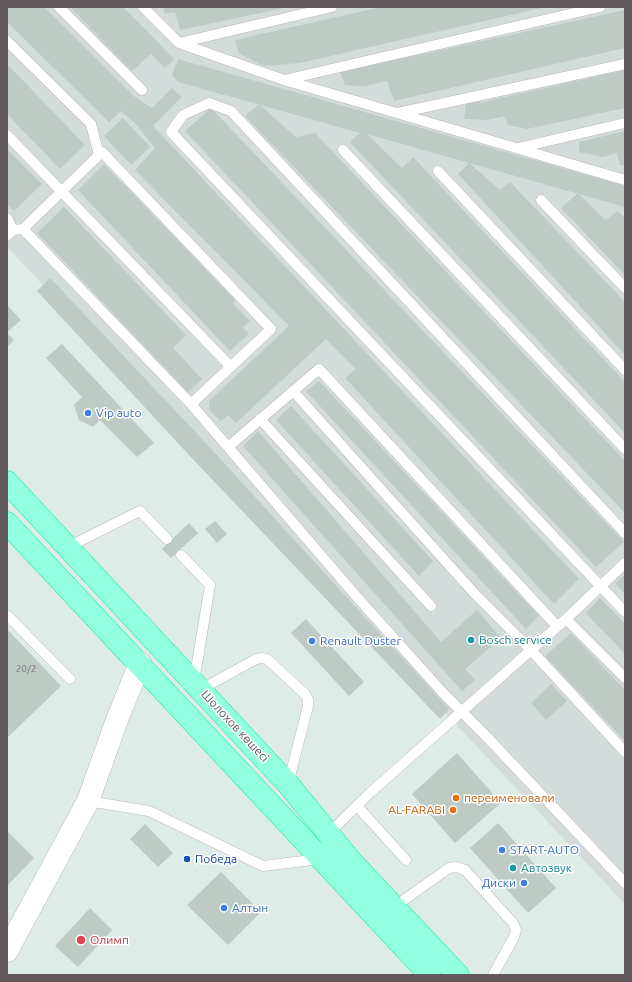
<!DOCTYPE html>
<html>
<head>
<meta charset="utf-8">
<style>
	body { margin:0 }
	#map { position:relative; width:632px; height:982px; overflow:hidden; background:#deece8; font-family:Ubuntu,sans-serif }
	canvas { display:block }
	.frame { position:absolute; inset:0; border:8px solid #61585c; pointer-events:none }
</style>
</head>
<body>
<div id="map">
<canvas width="632" height="982"></canvas>
<div class="frame"></div>
</div>
<script>
const c = document.querySelector('canvas').getContext('2d');
c.lineJoin = 'round';
function paint(path, color) {
  c.fillStyle = color;
  c.fill(path, 'evenodd');
}
function toPath(rows) {
  const path = new Path2D();
  for (const r of rows) {
    path.moveTo(r[0], r[1]);
    for (let i = 2; i < r.length; i += 2) path.lineTo(r[i], r[i + 1]);
  }
  return path;
}
function stroke(path, color, width, dash) {
  c.strokeStyle = color;
  c.lineWidth = width;
  c.lineCap = dash ? 'butt' : 'round';
  c.setLineDash(dash || []);
  c.stroke(path);
}
function write(font, color, halo, rows, align = 'center') {
  c.font = font + ' Ubuntu,sans-serif';
  c.lineWidth = 3;
  c.setLineDash([]);
  c.textBaseline = 'middle';
  c.strokeStyle = halo;
  c.fillStyle = color;
  for (const [text, x, y, turn = 0] of rows) {
    c.save();
    c.translate(x, y);
    c.rotate((+turn || 0) * Math.PI / 180);
    c.textAlign = isNaN(turn) ? turn : align;
    if (halo) c.strokeText(text, 0, 0);
    c.fillText(text, 0, 0);
    c.restore();
  }
}
paint(toPath([
	[7,7,625,7,625,904,7,247]
]), '#d3dcda');
paint(toPath([
	[7,7,44,7,135,97,152,108,172,88,182,97,153,126,579,579,554,604,345,378,356,369,326,339,236,423,228,415,221,421,209,410,209,401,289,326,135,170,155,148,136,124,121,111,109,122,7,22],
	[70,7,123,7,174,59,165,68,151,54,132,71],
	[163,7,284,7,284,8,180,30,175,12,165,14],
	[381,7,541,7,541,8,300,63,263,66,239,53,235,40],
	[625,10,625,48,394,101,387,81,364,86,345,85,340,72],
	[178,59,625,186,625,207,367,134,402,168,413,157,625,382,625,433,350,142,360,133,178,82,172,75],
	[7,64,85,145,60,169,7,114],
	[625,70,625,108,527,129,508,125,504,116,488,120,464,119,466,102,483,102],
	[259,104,296,137,315,133,625,461,625,513,245,116],
	[211,108,624,542,596,567,185,131],
	[123,118,150,147,131,165,104,136],
	[625,131,625,165,620,165,617,153,603,157,579,152,579,142],
	[7,149,42,184,14,211,7,204],
	[469,163,500,190,510,182,625,302,625,355,458,174],
	[104,164,236,301,233,304,250,321,243,327,249,334,230,351,78,190],
	[578,193,605,220,618,211,625,218,625,275,561,208],
	[64,207,186,335,173,348,202,379,188,392,37,233],
	[50,278,202,439,449,709,440,719,188,454,37,291],
	[7,305,21,320,7,332],
	[7,333,14,340,7,347],
	[62,344,154,443,137,457,100,420,93,427,79,420,74,405,82,397,46,358],
	[319,381,539,616,526,629,306,391],
	[291,406,433,561,419,576,276,420],
	[258,431,441,642,477,610,501,638,465,669,475,680,462,691,243,446],
	[215,521,227,534,217,543,205,529],
	[189,523,198,533,171,558,162,549],
	[625,574,625,594,615,583],
	[600,598,625,624,625,654,586,613],
	[306,619,364,682,349,696,291,633],
	[7,629,61,686,7,738],
	[571,633,625,690,625,741,545,656],
	[551,684,567,701,546,720,531,703],
	[457,753,501,803,455,843,412,794],
	[498,823,556,888,528,913,470,848],
	[145,824,173,853,158,867,130,839],
	[7,831,34,858,7,886],
	[221,872,261,912,228,945,187,905],
	[90,908,112,930,78,967,55,946]
]), '#becac4');
const service = toPath([
	[59,7,142,90],
	[143,7,179,43,284,80,625,180],
	[7,41,91,124,99,155],
	[179,43,332,7],
	[284,80,600,7],
	[398,113,625,64],
	[7,135,231,367],
	[518,148,625,123],
	[343,150,625,449],
	[438,171,625,370],
	[541,200,625,288],
	[7,218,13,230],
	[7,236,13,230,23,229,102,152,271,329,191,404,23,229],
	[293,391,474,593,531,650,625,752],
	[191,404,356,596,444,694,485,735,625,883],
	[260,419,431,606],
	[228,447,319,369,557,626],
	[625,533,231,111,209,103,183,115,171,132,625,612],
	[68,547,140,511,167,539],
	[181,555,210,585,194,682],
	[7,615,70,679],
	[566,619,625,678],
	[200,690,256,659,262,658,267,659,305,694,308,700,308,706,288,784],
	[88,801,149,811,263,866,320,859],
	[357,806,406,860],
	[327,835,371,792,566,619,625,563],
	[394,907,449,868,457,867,465,870,513,923,516,930,514,937,493,975]
]);
const tertiary = toPath([
	[7,951,88,801,117,720,140,663]
]);
const trunk = toPath([
	[7,482,288,784,350,860,458,975],
	[7,523,430,975]
]);
stroke(service, '#bdb5b8', 11);
stroke(tertiary, '#bdb5b8', 23);
stroke(trunk, '#00ea90', 23);
stroke(service, '#fff', 10);
stroke(tertiary, '#fff', 22);
stroke(trunk, '#91ffe0', 22);
for (const [x, y, r, color] of [
	[88,413,4,"#3f7fe0"],
	[471,640,4,"#0f9aa8"],
	[312,641,4,"#3f7fe0"],
	[456,798,4,"#e8710a"],
	[453,810,4,"#e8710a"],
	[502,850,4,"#3f7fe0"],
	[187,859,4,"#1a4fb4"],
	[513,868,4,"#0f9aa8"],
	[524,883,4,"#3f7fe0"],
	[224,908,4,"#3f7fe0"],
	[81,940,5,"#e0444e"]
]) {
  const dot = new Path2D();
  dot.arc(x, y, r, 0, 2 * Math.PI);
  c.fillStyle = color;
  c.fill(dot);
  stroke(dot, '#fff', 1.5);
}
write('10px', '#787476', null, [
	["20/2",26,669]
]);
write('12px', '#366cbe', '#fff', [
	["Vip auto",96,413],
	["Renault Duster",320,641],
	["START-AUTO",510,850],
	["Диски",516,883,"right"],
	["Алтын",232,908]
], 'left');
write('12px', '#0d838f', '#fff', [
	["Bosch service",479,640],
	["Автозвук",521,868]
], 'left');
write('12px', '#61585c', '#fff', [
	["Шолохов көшесі",235,726,47]
]);
write('12px', '#c56008', '#fff', [
	["переименовали",464,798],
	["AL-FARABI",445,810,"right"]
], 'left');
write('12px', '#164399', '#fff', [
	["Победа",195,859]
], 'left');
write('12px', '#be3a42', '#fff', [
	["Олимп",90,940]
], 'left');
</script>
</body>
</html>
